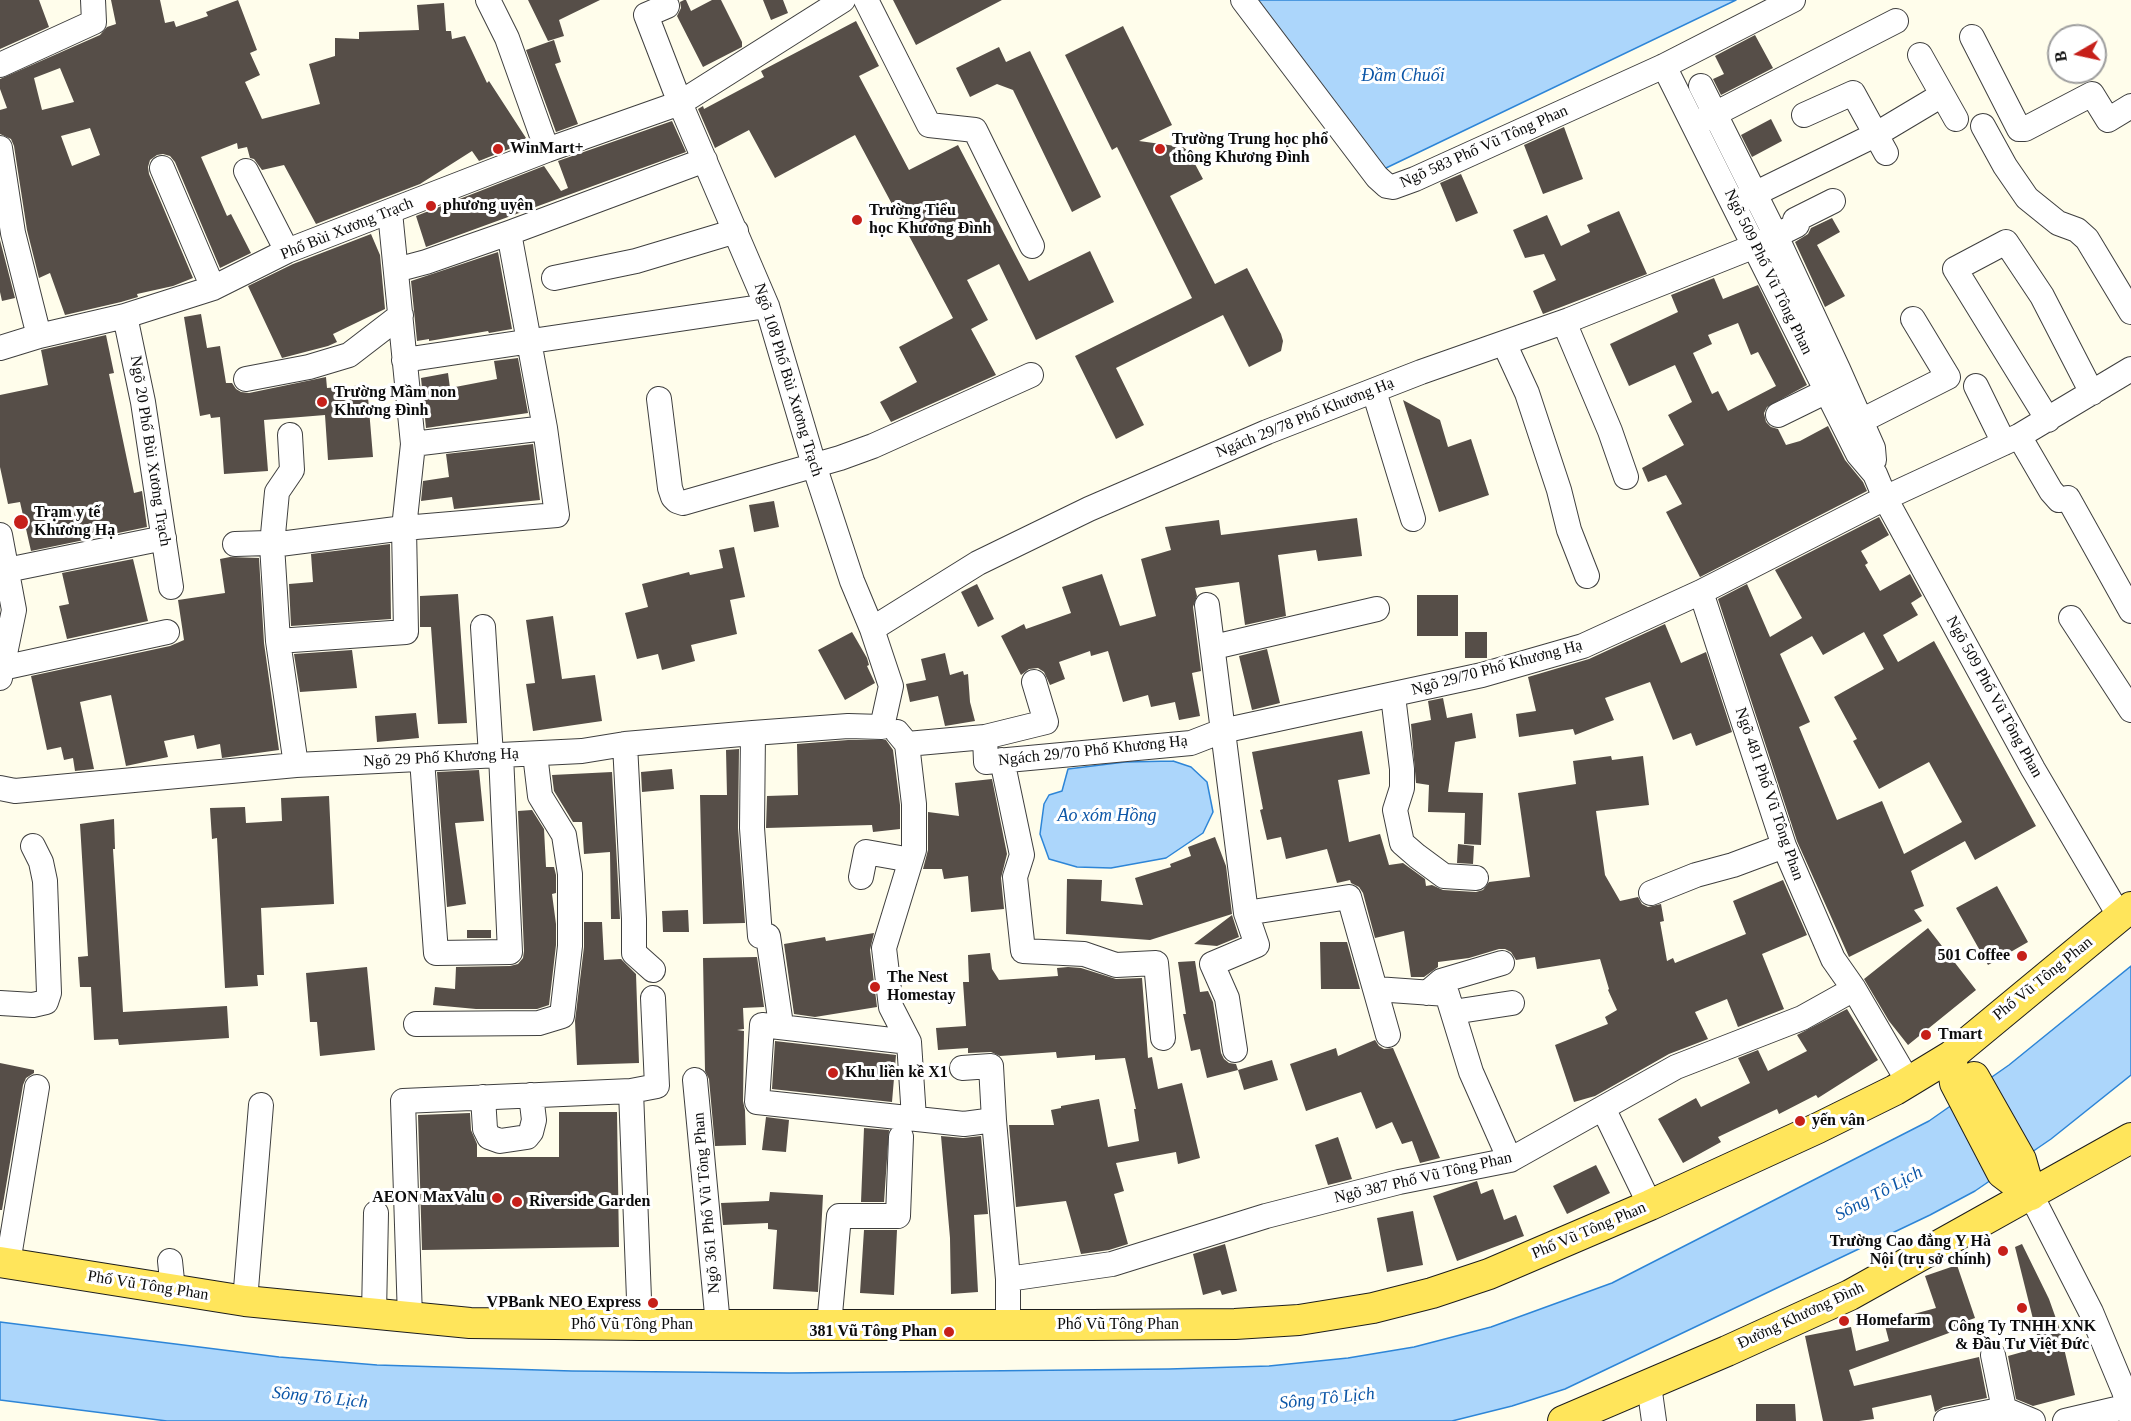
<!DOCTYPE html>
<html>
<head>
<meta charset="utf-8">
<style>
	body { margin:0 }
	#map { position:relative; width:2131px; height:1421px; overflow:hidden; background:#fffdeb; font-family:Georgia,serif }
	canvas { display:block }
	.north { position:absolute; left:2047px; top:24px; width:60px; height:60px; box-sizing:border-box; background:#fff; border:2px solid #9e9e9e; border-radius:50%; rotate:261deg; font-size:16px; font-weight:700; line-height:24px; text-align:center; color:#0c0c0c }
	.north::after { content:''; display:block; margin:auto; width:21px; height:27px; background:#c6201a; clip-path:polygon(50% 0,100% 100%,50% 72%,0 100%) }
</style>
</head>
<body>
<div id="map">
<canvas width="2131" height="1421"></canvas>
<div class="north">B</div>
</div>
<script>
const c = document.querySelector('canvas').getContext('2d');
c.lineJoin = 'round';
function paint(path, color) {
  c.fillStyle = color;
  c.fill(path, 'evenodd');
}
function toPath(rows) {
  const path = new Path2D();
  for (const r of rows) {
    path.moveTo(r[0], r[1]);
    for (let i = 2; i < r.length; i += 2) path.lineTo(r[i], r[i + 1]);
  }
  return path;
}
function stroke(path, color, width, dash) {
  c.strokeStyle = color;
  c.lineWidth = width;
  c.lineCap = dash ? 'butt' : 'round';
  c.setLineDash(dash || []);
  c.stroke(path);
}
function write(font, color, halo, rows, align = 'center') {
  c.font = font + ' Georgia,serif';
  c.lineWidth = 6;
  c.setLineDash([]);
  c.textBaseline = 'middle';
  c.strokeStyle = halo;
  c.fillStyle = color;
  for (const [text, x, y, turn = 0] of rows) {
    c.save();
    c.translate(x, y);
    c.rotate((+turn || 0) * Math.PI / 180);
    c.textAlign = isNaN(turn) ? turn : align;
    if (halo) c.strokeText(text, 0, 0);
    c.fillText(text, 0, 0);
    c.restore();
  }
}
const water = toPath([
	[1250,0,1736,0,1386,168,1380,169,1250,0],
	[1173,761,1191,767,1207,782,1213,812,1203,833,1166,858,1111,868,1077,867,1049,859,1040,834,1044,804,1049,795,1062,791,1068,769,1125,762,1173,761],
	[2131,966,2131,1075,2051,1139,1975,1191,1930,1215,1565,1389,1512,1406,1452,1421,167,1421,0,1400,0,1322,279,1357,377,1365,572,1371,789,1373,1169,1369,1269,1366,1348,1358,1414,1347,1491,1327,1612,1283,1929,1121,2009,1065,2131,966]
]);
paint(water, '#acd6fb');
stroke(water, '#2d85d7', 1.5);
paint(toPath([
	[0,0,39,0,49,27,0,49],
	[111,0,160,0,165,23,174,21,176,27,208,16,206,12,238,0,257,50,250,53,260,75,245,82,262,119,320,104,309,64,335,56,335,38,359,39,359,32,419,30,417,5,444,3,446,31,451,31,452,39,465,36,487,83,489,81,526,138,509,149,479,161,472,151,420,184,316,224,284,165,262,170,254,159,250,158,247,147,238,149,237,143,201,157,227,216,231,214,251,253,220,268,175,162,170,156,163,154,157,155,150,160,148,167,149,174,193,278,173,286,137,294,138,297,121,302,65,315,50,273,39,278,27,230,14,146,11,139,0,134,0,110,7,108,0,89,0,79,100,35,107,27,116,24],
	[60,68,74,102,42,110,34,78],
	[90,128,100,155,72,166,61,136],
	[528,0,600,0,559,20,564,36,548,41],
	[684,0,686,0,691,11,712,0,721,0,742,42,742,47,703,67,677,16,681,8,680,2],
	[763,0,783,0,788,13,771,20],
	[893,0,1002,0,916,45],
	[856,21,879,66,859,76,909,170,958,145,1029,281,1090,251,1114,302,1036,340,999,264,967,280,988,320,971,329,996,375,891,422,880,402,917,382,899,347,953,318,855,135,775,178,749,130,715,148,698,109,703,106,704,109,764,77,761,71],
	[1123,26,1172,125,1139,141,1183,147,1188,151,1203,179,1170,196,1215,284,1247,268,1281,334,1283,341,1281,351,1249,367,1223,315,1116,368,1144,425,1116,439,1075,356,1192,298,1117,147,1112,150,1065,55],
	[1755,35,1773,68,1721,95,1713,79,1724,74,1715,56],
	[554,40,561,62,555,64,578,124,556,132,526,50],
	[999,47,1006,62,1030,51,1101,197,1072,212,1013,90,997,84,970,97,956,68],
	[1771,119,1782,141,1752,157,1741,135],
	[672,121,686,152,426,247,416,216,544,166,561,191,568,188,558,161],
	[1564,127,1583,179,1543,194,1524,145],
	[1461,174,1478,213,1456,222,1440,183],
	[1619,211,1647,274,1543,314,1533,291,1556,280,1544,254,1525,258,1513,230,1547,215,1561,246,1590,232,1587,225],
	[1832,218,1840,232,1817,245,1845,296,1825,307,1795,242,1808,234,1811,228],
	[371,234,380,255,385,309,333,334,337,342,328,346,282,358,248,286,293,264],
	[0,240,15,298,2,301,0,292],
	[498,252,512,329,489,333,488,331,429,341,429,339,417,341,411,281],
	[1714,278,1723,299,1758,285,1807,385,1767,407,1764,413,1766,422,1771,427,1778,429,1786,445,1800,441,1828,426,1845,460,1863,482,1867,491,1700,577,1666,512,1682,504,1666,475,1648,482,1642,468,1684,445,1668,415,1692,402,1675,365,1629,386,1610,344,1678,312,1671,295],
	[1738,323,1751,355,1758,352,1776,386,1728,411,1718,391,1712,394,1693,353,1712,344,1708,335],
	[201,314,207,348,220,346,226,383,232,383,236,389,241,392,249,393,326,377,327,388,367,385,373,457,328,460,325,415,264,420,268,471,224,474,220,417,211,418,210,414,200,416,184,317],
	[106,335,114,373,109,374,134,493,142,491,147,527,31,551,20,502,8,504,0,467,0,395,48,385,41,350],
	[518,358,528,413,426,428,421,378,448,373,450,388,497,379,494,361],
	[1403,400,1440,420,1448,447,1471,439,1489,495,1439,512],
	[533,444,540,500,454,509,452,497,421,501,423,481,449,477,446,454],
	[774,501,779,527,754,532,749,505],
	[1879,517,1889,535,1861,551,1868,563,1865,565,1880,591,1910,574,1922,596,1911,603,1918,615,1883,635,1898,662,1934,641,2036,826,1975,860,1965,841,1911,871,1924,906,1914,910,1922,921,1849,957,1797,841,1718,599,1747,584,1770,637,1802,618,1775,570],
	[1864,632,1884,669,1834,697,1857,739,1853,741,1879,789,1929,762,1962,822,1904,854,1882,801,1837,820,1799,727,1810,722,1780,654,1812,636,1823,655],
	[1357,518,1362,556,1318,561,1316,550,1278,555,1286,616,1245,625,1239,582,1195,588,1197,596,1193,607,1201,671,1192,673,1200,716,1179,720,1175,702,1151,707,1148,695,1123,702,1108,651,1091,656,1090,651,1059,662,1065,679,1050,685,1044,672,1038,668,1029,669,1021,675,1001,636,1024,624,1026,629,1071,613,1062,587,1102,574,1120,626,1156,616,1141,559,1171,550,1165,527,1219,520,1221,535],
	[390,544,391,619,291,626,289,584,313,582,311,554],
	[734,547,745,597,730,600,737,634,691,645,695,661,662,670,658,654,637,659,625,613,648,607,642,584,689,572,690,575,723,568,719,550],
	[230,557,259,558,264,643,279,750,222,758,220,744,197,749,194,735,164,741,168,757,126,766,111,695,80,702,94,769,75,771,73,758,64,760,61,747,47,750,31,676,170,646,184,640,178,600,225,593,220,559],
	[133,559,148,621,67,639,59,606,69,604,62,573],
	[977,584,994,619,978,627,961,592],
	[458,594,467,723,438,724,431,627,420,627,420,596],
	[1417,595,1458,595,1458,636,1417,636],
	[553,616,562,679,595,675,602,721,533,731,526,684,535,683,526,620],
	[1665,624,1681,663,1706,652,1732,732,1696,746,1691,733,1673,740,1650,682,1605,698,1614,720,1575,735,1573,729,1519,737,1516,714,1536,711,1528,677,1589,659],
	[852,632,867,658,869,665,867,666,875,683,845,700,818,650],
	[1465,632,1487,632,1487,658,1465,658],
	[1267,649,1280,703,1252,710,1239,656],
	[352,650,357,688,300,692,294,654],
	[945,653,950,675,963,671,964,675,968,674,970,702,975,721,945,726,938,696,910,702,906,684,926,680,921,659],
	[1443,698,1447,718,1472,713,1476,738,1455,742,1448,792,1483,793,1481,845,1464,844,1465,813,1428,812,1429,785,1416,783,1411,724,1431,720,1428,701],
	[416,713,419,738,377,742,375,716],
	[1362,731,1370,774,1338,780,1349,842,1380,834,1389,865,1403,863,1425,879,1426,886,1432,885,1443,890,1476,892,1483,890,1489,882,1530,877,1518,793,1576,784,1573,761,1611,756,1612,760,1643,756,1649,805,1596,811,1605,875,1620,901,1638,897,1642,904,1648,907,1661,904,1664,921,1660,922,1667,961,1673,958,1675,963,1746,934,1733,901,1783,880,1807,935,1762,954,1784,1009,1738,1027,1727,999,1695,1012,1708,1039,1669,1054,1595,1096,1574,1102,1555,1045,1608,1024,1605,1017,1617,1010,1608,990,1609,989,1600,959,1537,969,1535,957,1516,960,1511,952,1505,949,1499,949,1469,958,1438,962,1438,967,1424,977,1411,977,1404,931,1375,938,1363,893,1359,887,1351,883,1350,880,1337,883,1327,849,1286,859,1281,837,1267,840,1260,810,1263,809,1252,752],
	[848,740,886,740,893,750,900,805,900,829,873,832,872,825,766,828,767,796,798,795,797,744],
	[739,749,738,828,745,923,703,924,700,795,727,795,726,750],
	[672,769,674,789,642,792,641,772],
	[479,770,484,821,455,823,466,904,447,907,437,772],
	[612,772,620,919,611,919,610,852,584,854,582,822,573,822,554,791,552,775],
	[992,779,1007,854,1001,878,1004,909,971,912,968,876,944,879,942,869,923,869,928,850,928,812,959,816,955,783],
	[329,796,334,904,261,908,264,975,257,975,258,986,225,988,217,838,212,839,210,808,245,807,246,823,282,821,281,798],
	[532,810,544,829,546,867,554,867,556,875,556,893,552,894,556,924,556,945,549,1005,537,1009,476,1009,433,1005,435,987,455,989,456,967,510,966,518,964,523,958,524,951,518,811],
	[114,819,115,849,113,849,123,1012,227,1006,229,1038,119,1045,118,1039,94,1040,91,987,80,987,78,957,88,956,80,824],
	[1215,837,1226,866,1232,914,1150,940,1066,934,1067,879,1102,880,1101,901,1143,905,1135,878,1171,867,1170,864,1191,856,1188,847],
	[1458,844,1474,846,1473,864,1457,863],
	[1997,886,2028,942,1988,965,1956,908],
	[688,910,689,932,663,932,662,911],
	[1232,915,1239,937,1217,946,1194,944],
	[584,922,602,922,604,960,621,959,636,974,639,1063,577,1065,575,1021,584,947],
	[1928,928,1976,990,1908,1045,1889,1021,1864,979],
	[467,930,491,930,491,938,467,938],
	[874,933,870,950,877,1007,815,1017,794,1014,784,944,825,937,826,941],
	[1320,942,1347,942,1360,989,1321,989],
	[990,953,992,969,999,980,1058,976,1057,968,1068,967,1081,968,1116,979,1142,978,1148,1058,1152,1057,1158,1089,1182,1083,1200,1158,1178,1164,1176,1152,1116,1163,1124,1191,1114,1194,1128,1244,1109,1250,1081,1254,1066,1201,1016,1207,1009,1125,1054,1125,1051,1110,1061,1108,1061,1106,1099,1099,1108,1147,1139,1141,1134,1109,1136,1109,1125,1058,1095,1060,1095,1055,1057,1058,1056,1052,1000,1056,991,1052,968,1053,968,1048,938,1050,936,1028,966,1026,963,982,969,982,968,955],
	[757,957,764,1007,743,1008,744,1029,737,1030,744,1031,743,1101,745,1110,746,1145,715,1146,709,1079,705,1071,703,958],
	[1195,961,1200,992,1208,991,1213,1002,1221,1053,1224,1059,1229,1063,1236,1064,1238,1070,1207,1078,1200,1049,1191,1051,1183,1014,1186,1014,1178,962],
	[367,967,375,1050,320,1056,317,1022,310,1022,306,973],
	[1847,1009,1878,1060,1818,1098,1816,1095,1779,1114,1777,1109,1718,1137,1721,1142,1683,1163,1658,1119,1696,1098,1701,1107,1750,1083,1738,1058,1758,1050,1768,1071,1807,1051,1797,1035],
	[1375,1040,1379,1046,1384,1049,1393,1048,1440,1158,1420,1163,1412,1141,1402,1144,1392,1122,1376,1129,1361,1092,1306,1111,1290,1064,1336,1048,1338,1056],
	[775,1041,896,1055,892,1102,772,1089],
	[1272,1060,1278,1080,1244,1090,1238,1070],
	[0,1063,34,1070,34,1073,26,1078,23,1085,2,1210,0,1210],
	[559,1112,617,1112,619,1247,422,1250,418,1115,470,1113,471,1130,477,1144,477,1157,559,1157],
	[766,1117,789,1120,786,1152,762,1150],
	[864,1128,889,1130,884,1202,861,1202],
	[941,1136,963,1138,981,1136,988,1214,974,1215,978,1292,951,1294,950,1238],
	[1338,1137,1352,1179,1328,1185,1315,1145],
	[1596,1165,1610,1193,1567,1214,1553,1186],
	[1477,1181,1481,1194,1493,1189,1504,1220,1516,1215,1524,1236,1457,1261,1433,1196],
	[770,1192,823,1195,818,1292,773,1289,777,1230,768,1229,768,1223,723,1225,721,1203,769,1201],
	[1413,1211,1423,1265,1387,1272,1377,1218],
	[864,1230,897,1230,894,1295,860,1293],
	[1225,1244,1237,1291,1222,1295,1220,1290,1203,1295,1193,1254],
	[2022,1244,2049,1299,2059,1327,2075,1395,2033,1406,2016,1399,2008,1356,2040,1347,2015,1247],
	[1957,1265,1975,1318,1955,1325,1957,1330,1849,1370,1854,1386,1979,1357,1987,1398,1943,1407,1935,1412,1931,1395,1872,1408,1874,1419,1859,1421,1823,1421,1805,1336,1851,1327,1856,1351,1889,1341,1884,1322,1936,1308,1925,1276],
	[1756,1404,1795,1404,1796,1421,1756,1421]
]), '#564e48');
const minor = toPath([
	[488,0,507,38,547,150],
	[866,0,929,125,975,130,1032,246],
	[1243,0,1377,177,1387,186,1393,187,1415,179,1664,66,1793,0],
	[1972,37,2019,129,2025,129,2092,94,2108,120,2131,106],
	[1920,55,1956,119],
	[0,65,94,22,93,0],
	[1664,66,1858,454,1875,474,1885,498,2033,769,2120,917],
	[1701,86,1776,236,1838,369,1873,448,1874,460],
	[1804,115,1853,93,1886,153],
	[1701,121,1896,21],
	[1983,126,2005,166,2027,198,2058,223,2077,230,2087,239,2131,312],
	[0,148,13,233,39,336],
	[162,168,213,288],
	[246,171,287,251],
	[1740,201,1875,135,1942,95],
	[396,270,426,262,509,233,705,160],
	[554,278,636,261,736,231],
	[125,316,143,402,171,587],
	[1564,322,1610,431,1626,477],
	[1504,343,1527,393,1559,490,1569,530,1587,576],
	[0,348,39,336,125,316,213,288,287,251,547,150,680,103,843,0],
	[404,360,767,306],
	[246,379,309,367,349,355,401,315],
	[1976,386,2004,443],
	[1374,391,1413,519],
	[659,399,670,488,673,497,677,501,683,503,840,458,873,446,1031,375],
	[1778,415,1827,391],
	[2048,420,1955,269,2006,242,2042,296,2092,393],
	[1847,428,1948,377,1913,319],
	[290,435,292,470,277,492,272,545,278,641,296,765],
	[2019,436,2051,491,2059,500,2068,498,2131,611],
	[413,444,545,428],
	[0,535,14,610,0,678],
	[235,544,268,543,272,545,404,528,557,515,545,428,509,233],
	[7,570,164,538],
	[1701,592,1784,846,1833,959,1854,989,1909,1083],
	[1207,605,1246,913,1257,945,1212,964,1227,998,1235,1050],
	[2071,618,2131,710],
	[483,627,491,756],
	[872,629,978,563,1089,509,1267,432,1421,372,1569,320,1755,246,1797,225,1795,220,1833,201],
	[278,641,406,632,404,528,413,444,390,212],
	[1214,647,1377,609],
	[2,668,167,632],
	[1393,696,1402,769,1402,788,1395,810,1402,843,1417,856,1444,876,1476,878],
	[897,732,907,744,985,737,1046,722,1034,682],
	[753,733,752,828,760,936,768,936,780,1018],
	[985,737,986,762,1191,743,1222,731,1482,675,1583,646,1701,592,1885,498,2019,436,2131,369],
	[625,744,634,919,634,953,653,970],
	[907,744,914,804,914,850,884,948,891,1007,909,1042,914,1118],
	[422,759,436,953,510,952,501,755],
	[1002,760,1022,855,1015,877,1023,951,1084,954,1116,965,1156,963,1163,1038],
	[0,788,15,791,296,765,582,751,625,744,753,733,848,726,882,727,891,686,872,629,852,581,814,465,767,306,680,103,646,15,667,6,664,0],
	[861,877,866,852,911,860],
	[1651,893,1696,875,1733,865,1784,846],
	[1246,913,1349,897,1388,1035],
	[1376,989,1447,994,1471,1072,1510,1160],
	[1427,993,1441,981,1502,963],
	[0,1003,33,1005,46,1002,49,993,45,881,41,862,33,846],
	[1453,1012,1512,1003],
	[416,1024,539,1023,562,1016,570,946,570,874,564,835,540,796,535,754],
	[909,1042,762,1025,757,1102,964,1124,994,1120,1008,1279,1008,1324],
	[962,1068,991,1066,994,1120],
	[695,1080,718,1325],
	[631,1091,657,1086,653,998],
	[483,1097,485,1129,489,1137,500,1141,527,1137,531,1132,534,1120,531,1095],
	[1603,1108,1650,1205],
	[2031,1195,2091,1312,2124,1391,2131,1417],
	[170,1261,173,1290],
	[8,1263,37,1087],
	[1008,1279,1112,1264,1266,1216,1399,1182,1510,1160,1676,1067,1802,1018,1854,989],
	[245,1301,261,1105],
	[374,1314,376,1213],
	[410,1318,403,1101,631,1091,640,1325],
	[829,1325,839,1216,898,1216,901,1137],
	[1993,1355,2004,1409],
	[1649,1385,1654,1421],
	[1946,1421,2004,1409,2033,1421],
	[2065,1421,2129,1406]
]);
const major = toPath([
	[1951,1056,1955,1083,2002,1173,2031,1195],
	[1974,1077,2021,1160,2031,1195],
	[0,1262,245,1301,470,1323,640,1325,1092,1325,1235,1324,1299,1320,1373,1308,1432,1293,1489,1274,1650,1205,1818,1128,1895,1090,1951,1056,2131,907],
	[1563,1421,1727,1351,1850,1295,2131,1138]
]);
stroke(minor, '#3f3f3f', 26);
stroke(major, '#1d1d1d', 32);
stroke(minor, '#fff', 24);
stroke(major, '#ffe55b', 30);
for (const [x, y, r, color] of [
	[498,149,6,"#c6201a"],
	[1160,149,6,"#c6201a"],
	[431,206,6,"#c6201a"],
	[857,220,6,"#c6201a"],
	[322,402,6,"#c6201a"],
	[21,522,8,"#c6201a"],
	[2022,956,6,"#c6201a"],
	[875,987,6,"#c6201a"],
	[1926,1035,6,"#c6201a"],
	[833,1073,6,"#c6201a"],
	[1800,1121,6,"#c6201a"],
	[497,1198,6,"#c6201a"],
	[517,1202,6,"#c6201a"],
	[2003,1251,6,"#c6201a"],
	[653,1303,6,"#c6201a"],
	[2022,1308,6,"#c6201a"],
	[1844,1321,6,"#c6201a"],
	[949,1332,6,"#c6201a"]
]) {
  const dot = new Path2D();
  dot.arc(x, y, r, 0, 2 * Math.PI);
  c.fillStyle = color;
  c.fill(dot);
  stroke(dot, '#fff', 2);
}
write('bold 16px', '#0c0c0c', '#fff', [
	["Trường Trung học phổ",1172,140],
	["thông Khương Đình",1172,158],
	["WinMart+",510,149],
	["phương uyên",443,206],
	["Trường Tiểu",869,211],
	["học Khương Đình",869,229],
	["Trường Mầm non",334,393],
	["Khương Đình",334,411],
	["Trạm y tế",34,513],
	["Khương Hạ",34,531],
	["501 Coffee",2010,956,"right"],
	["The Nest",887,978],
	["Homestay",887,996],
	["Tmart",1938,1035],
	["Khu liền kề X1",845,1073],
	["yến vân",1812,1121],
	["AEON MaxValu",485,1198,"right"],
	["Riverside Garden",529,1202],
	["Trường Cao đẳng Y Hà",1991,1242,"right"],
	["Nội (trụ sở chính)",1991,1260,"right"],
	["VPBank NEO Express",641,1303,"right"],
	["Homefarm",1856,1321],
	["Công Ty TNHH XNK",2022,1327,"center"],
	["& Đầu Tư Việt Đức",2022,1345,"center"],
	["381 Vũ Tông Phan",937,1332,"right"]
], 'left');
write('16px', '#0c0c0c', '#fff', [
	["Ngõ 583 Phố Vũ Tông Phan",1484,147,-24],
	["Phố Bùi Xương Trạch",347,229,-22],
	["Ngõ 509 Phố Vũ Tông Phan",1768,272,64],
	["Ngõ 108 Phố Bùi Xương Trạch",788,380,73],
	["Ngách 29/78 Phố Khương Hạ",1305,418,-22],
	["Ngõ 20 Phố Bùi Xương Trạch",150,451,81],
	["Ngõ 29/70 Phố Khương Hạ",1497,668,-15],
	["Ngõ 509 Phố Vũ Tông Phan",1994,697,61],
	["Ngách 29/70 Phố Khương Hạ",1093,751,-6],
	["Ngõ 29 Phố Khương Hạ",441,758,-3],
	["Ngõ 481 Phố Vũ Tông Phan",1769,794,71],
	["Phố Vũ Tông Phan",2043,979,-39],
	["Ngõ 387 Phố Vũ Tông Phan",1423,1178,-13],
	["Ngõ 361 Phố Vũ Tông Phan",707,1203,-95],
	["Phố Vũ Tông Phan",1589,1231,-23],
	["Phố Vũ Tông Phan",148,1286,9],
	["Đường Khương Đình",1801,1316,-25],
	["Phố Vũ Tông Phan",632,1325],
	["Phố Vũ Tông Phan",1118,1325]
]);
write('italic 18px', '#0c56a7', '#fff', [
	["Đầm Chuối",1403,76],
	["Ao xóm Hồng",1107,816],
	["Sông Tô Lịch",1879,1194,-28],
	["Sông Tô Lịch",320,1398,6],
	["Sông Tô Lịch",1327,1399,-6]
]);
</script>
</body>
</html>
